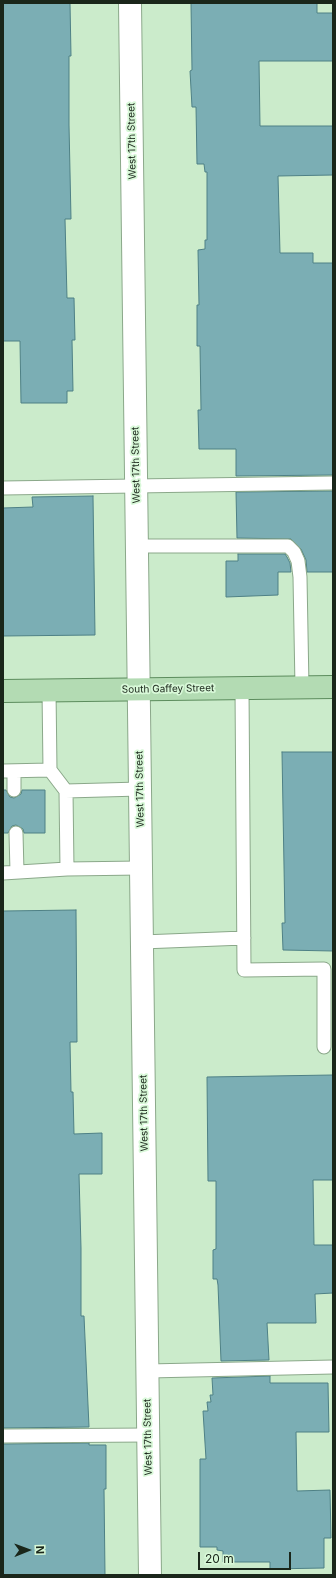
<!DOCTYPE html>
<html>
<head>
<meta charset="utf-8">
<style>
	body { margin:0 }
	#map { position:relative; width:336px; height:1578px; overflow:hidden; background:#cbebcb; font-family:Inter,sans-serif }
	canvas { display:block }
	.frame { position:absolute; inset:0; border:4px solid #1a261a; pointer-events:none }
	.north { position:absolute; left:8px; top:1530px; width:40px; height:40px; -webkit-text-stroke:3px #d8f8d8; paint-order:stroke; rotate:89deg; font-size:11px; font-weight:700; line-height:16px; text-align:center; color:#1a261a }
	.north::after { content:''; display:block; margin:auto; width:14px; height:18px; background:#1a261a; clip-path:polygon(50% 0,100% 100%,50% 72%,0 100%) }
	.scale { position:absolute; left:198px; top:1552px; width:93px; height:18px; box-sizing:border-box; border:2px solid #1a261a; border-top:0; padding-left:5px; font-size:12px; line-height:14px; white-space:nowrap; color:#1a261a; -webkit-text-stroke:3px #d8f8d8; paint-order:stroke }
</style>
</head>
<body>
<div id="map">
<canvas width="336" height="1578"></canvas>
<div class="frame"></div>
<div class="north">N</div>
<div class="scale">20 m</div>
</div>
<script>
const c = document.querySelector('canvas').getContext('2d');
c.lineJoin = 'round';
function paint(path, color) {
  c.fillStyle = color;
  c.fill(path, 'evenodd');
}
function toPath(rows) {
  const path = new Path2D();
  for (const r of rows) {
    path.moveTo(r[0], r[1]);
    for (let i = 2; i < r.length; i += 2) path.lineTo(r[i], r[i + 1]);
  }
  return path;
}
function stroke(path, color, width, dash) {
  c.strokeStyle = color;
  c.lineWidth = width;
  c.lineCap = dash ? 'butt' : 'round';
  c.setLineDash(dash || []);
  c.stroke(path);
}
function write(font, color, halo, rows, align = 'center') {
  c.font = font + ' Inter,sans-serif';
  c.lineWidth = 3.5;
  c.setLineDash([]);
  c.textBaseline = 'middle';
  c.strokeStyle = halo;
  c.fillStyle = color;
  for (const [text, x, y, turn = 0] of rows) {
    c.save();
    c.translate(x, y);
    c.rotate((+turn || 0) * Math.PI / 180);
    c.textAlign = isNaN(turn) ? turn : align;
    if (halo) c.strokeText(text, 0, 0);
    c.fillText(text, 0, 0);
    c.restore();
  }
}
const building = toPath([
	[3,3,70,3,71,56,69,56,69,125,71,219,65,219,67,298,74,298,75,340,72,340,73,391,67,391,67,403,21,403,20,341,3,341,3,3],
	[191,3,317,3,317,13,333,13,333,61,259,61,260,126,333,126,333,175,278,176,280,253,313,253,313,263,333,263,333,475,236,476,236,449,199,449,198,410,201,410,200,346,197,346,197,305,199,305,198,250,205,249,205,240,207,240,207,172,205,172,204,164,197,164,196,107,192,107,190,71,192,70,191,3],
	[333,491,333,572,307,572,306,560,301,549,291,539,237,538,236,492,333,491],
	[93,496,95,635,3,636,3,508,33,507,32,497,93,496],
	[238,554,285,554,287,557,290,563,291,572,278,572,278,595,226,597,226,561,238,561,238,554],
	[282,752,333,752,333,951,283,950,282,923,285,923,282,752],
	[3,790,6,790,10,797,14,798,21,794,22,790,45,790,45,833,24,833,23,829,16,825,12,826,8,833,3,833,3,790],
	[76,910,77,1042,70,1042,71,1092,73,1092,74,1134,102,1133,102,1174,79,1174,81,1248,81,1316,84,1316,89,1427,3,1428,3,911,76,910],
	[333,1075,333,1180,313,1180,314,1245,333,1245,333,1293,315,1294,316,1323,267,1323,269,1360,221,1361,218,1285,217,1279,213,1279,213,1250,216,1249,216,1181,208,1181,207,1077,333,1075],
	[270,1376,270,1383,328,1383,329,1432,296,1432,297,1491,330,1490,331,1538,324,1538,324,1568,270,1569,270,1562,223,1562,223,1551,217,1550,217,1547,200,1547,200,1459,206,1459,203,1411,208,1411,207,1402,211,1402,210,1395,213,1395,212,1378,270,1376],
	[89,1443,89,1445,106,1445,106,1489,104,1489,105,1575,3,1575,3,1444,89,1443]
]);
paint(building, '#7baeb4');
stroke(building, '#4e8085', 1);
const service = toPath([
	[3,488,333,483],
	[137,546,288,546,294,552,298,561,300,577,302,687],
	[242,688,244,970,324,969,324,1047],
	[49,690,50,770,66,791],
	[3,771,50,770],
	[14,771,14,790],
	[16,833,17,872],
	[67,869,66,791,140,789],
	[3,873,67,869,141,868],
	[142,942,244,938],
	[148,1371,333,1367],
	[3,1436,148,1435]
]);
const minor = toPath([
	[130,3,150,1575]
]);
const primary = toPath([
	[3,691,333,687]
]);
stroke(service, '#8ba88a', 15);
stroke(minor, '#8ba88a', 24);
stroke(primary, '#5c8c5d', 24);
stroke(service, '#fff', 13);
stroke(minor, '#fff', 22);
stroke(primary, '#b3dbb3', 22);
write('10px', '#1a261a', '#d8f8d8', [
	["West 17th Street",132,141,-91],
	["West 17th Street",136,465,-91],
	["South Gaffey Street",168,689,-1],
	["West 17th Street",140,789,-91],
	["West 17th Street",144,1113,-91],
	["West 17th Street",148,1437,-91]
]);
</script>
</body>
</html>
